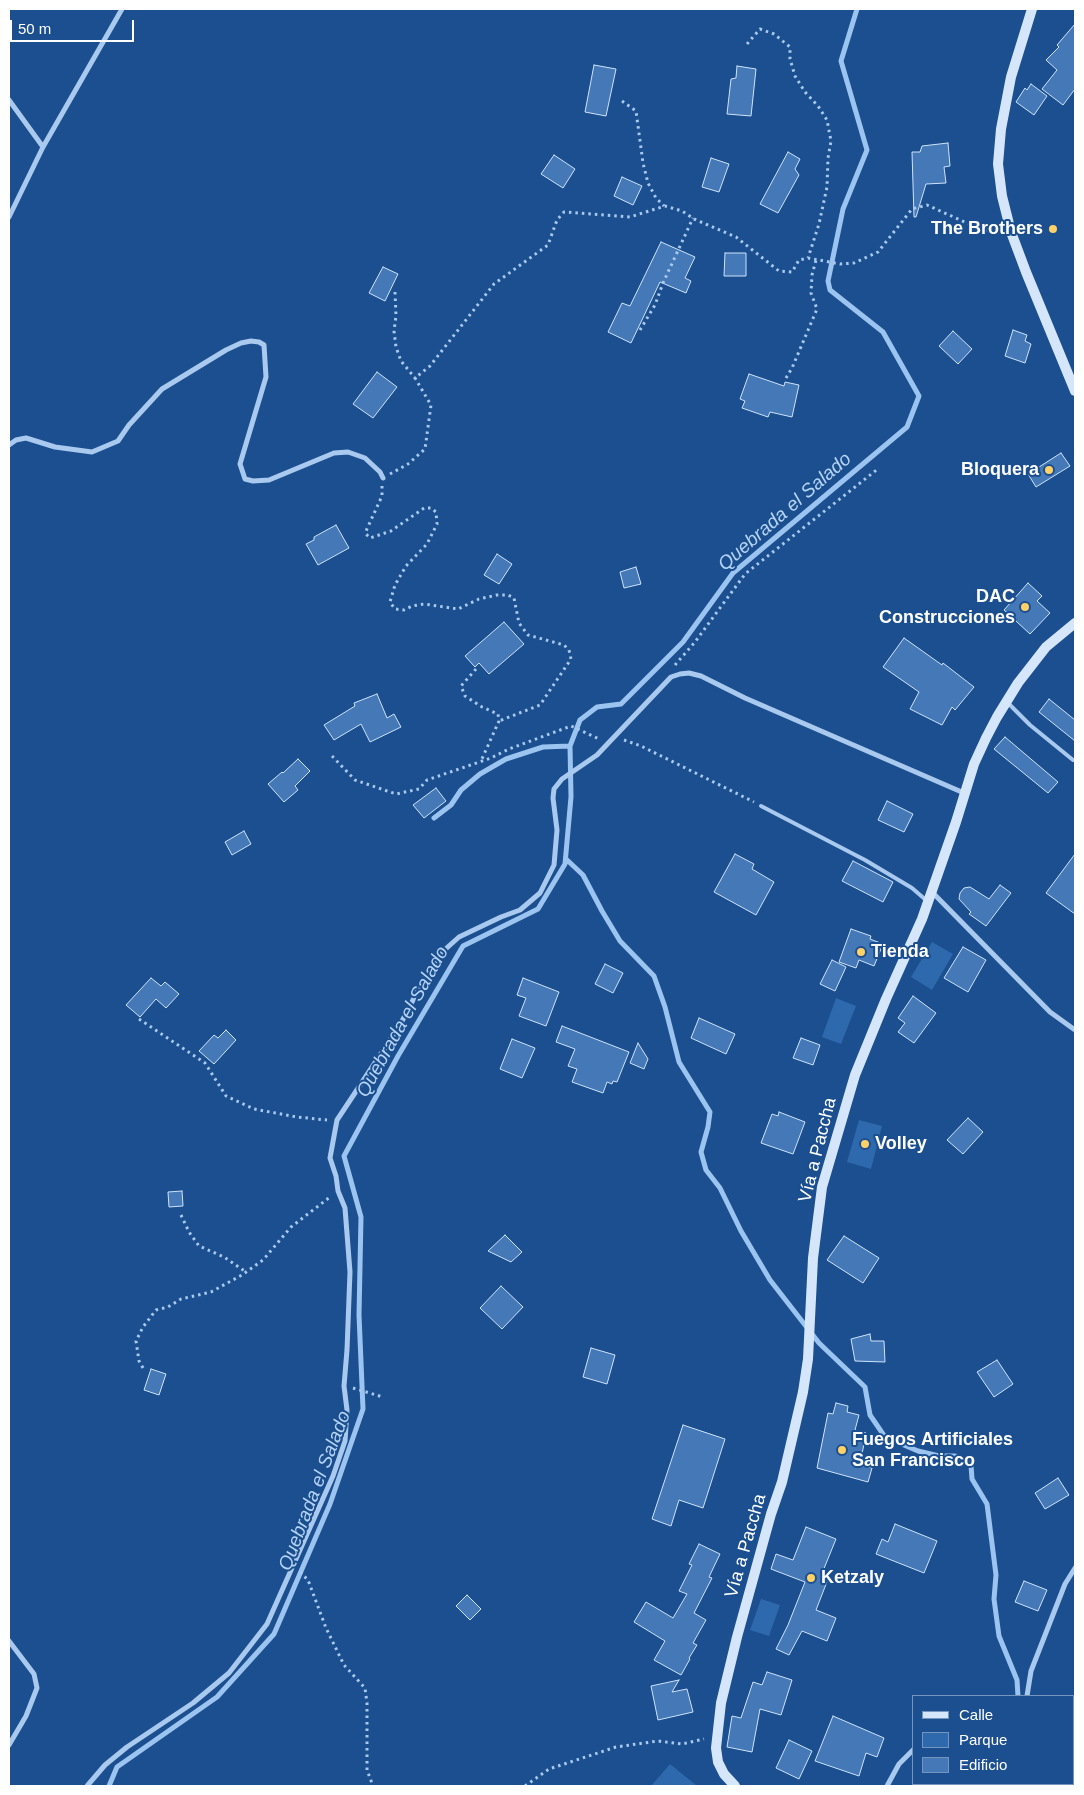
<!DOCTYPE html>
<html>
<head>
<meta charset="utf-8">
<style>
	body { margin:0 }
	#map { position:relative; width:1084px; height:1795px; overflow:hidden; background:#1b4f8f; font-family:Arial,sans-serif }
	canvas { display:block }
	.frame { position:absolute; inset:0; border:10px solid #fff; pointer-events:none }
	.legend { position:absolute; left:912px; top:1695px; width:162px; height:90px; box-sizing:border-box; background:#1b4f8f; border:1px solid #7695bc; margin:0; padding:6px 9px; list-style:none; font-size:15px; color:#fff }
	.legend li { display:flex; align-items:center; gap:10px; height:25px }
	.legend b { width:25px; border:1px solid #7695bc }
	.scale { position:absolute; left:10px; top:20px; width:124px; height:22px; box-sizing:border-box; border:2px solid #fff; border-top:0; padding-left:6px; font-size:15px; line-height:18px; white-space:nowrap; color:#fff; -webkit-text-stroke:4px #1b4f8f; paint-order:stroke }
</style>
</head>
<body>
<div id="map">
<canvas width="1084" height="1795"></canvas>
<div class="frame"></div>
<ul class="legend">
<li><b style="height:6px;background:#d6e6fa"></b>Calle</li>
<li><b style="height:14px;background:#2e69ad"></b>Parque</li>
<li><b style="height:14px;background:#4478b7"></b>Edificio</li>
</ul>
<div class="scale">50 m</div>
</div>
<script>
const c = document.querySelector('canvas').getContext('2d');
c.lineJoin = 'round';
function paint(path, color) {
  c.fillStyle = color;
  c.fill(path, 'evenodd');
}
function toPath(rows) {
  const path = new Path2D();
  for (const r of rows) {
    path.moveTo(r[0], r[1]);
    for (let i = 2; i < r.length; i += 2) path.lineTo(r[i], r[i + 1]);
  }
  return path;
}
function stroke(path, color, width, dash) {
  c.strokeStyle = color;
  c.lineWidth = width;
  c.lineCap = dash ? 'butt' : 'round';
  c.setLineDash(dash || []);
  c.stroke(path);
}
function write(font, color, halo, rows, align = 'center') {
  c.font = font + ' Arial,sans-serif';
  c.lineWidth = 4;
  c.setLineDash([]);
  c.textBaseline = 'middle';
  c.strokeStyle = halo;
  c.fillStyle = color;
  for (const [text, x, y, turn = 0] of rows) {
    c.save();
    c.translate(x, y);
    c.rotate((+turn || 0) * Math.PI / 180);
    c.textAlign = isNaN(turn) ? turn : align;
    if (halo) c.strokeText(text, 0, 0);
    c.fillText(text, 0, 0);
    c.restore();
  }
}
paint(toPath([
	[932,942,953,954,932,990,911,977],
	[836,998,856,1006,841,1044,822,1037],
	[859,1120,882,1126,871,1169,847,1162],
	[761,1599,780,1605,769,1636,750,1630],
	[670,1764,697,1786,651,1786]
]), '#2e69ad');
stroke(toPath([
	[434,818,451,805,461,790,480,774,506,759,543,747,570,746],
	[566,859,583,875,602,911,620,941,654,976,665,1007,679,1062,710,1112,708,1127,701,1152,706,1170,720,1188,741,1231,770,1280,819,1343,865,1387,870,1415,885,1437,918,1451,939,1456,955,1456,971,1465,972,1479,987,1504,996,1575,994,1599,999,1636,1017,1680,1018,1696],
	[1059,1784,1061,1786],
	[109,1786,117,1767,217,1697,274,1634,330,1504,363,1409,359,1315,361,1217,344,1156,398,1056,463,946,538,909,565,864,571,797,570,746,580,720,597,707,621,704,683,642,733,573,907,427,919,396,883,332,830,290,828,281,843,209,867,150,841,61,857,9]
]), '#9cc4f0', 5);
const building = toPath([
	[1075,24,1075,89,1063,105,1042,89,1057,70,1046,60,1059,47,1057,45,1075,24],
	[594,65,616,69,606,116,585,112,594,65],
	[737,66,756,69,751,116,727,114,731,79,736,78,737,66],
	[1031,84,1047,96,1034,115,1016,102,1025,88,1027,90,1031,84],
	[948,143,950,166,944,167,946,183,926,184,916,217,914,217,912,152,920,152,922,146,948,143],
	[788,152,800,159,795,169,799,175,778,213,760,204,788,152],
	[554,155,575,169,563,188,541,174,554,155],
	[711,158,729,164,719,192,702,187,711,158],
	[622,177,642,186,633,205,614,196,622,177],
	[661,242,695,257,685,278,691,281,686,293,660,282,631,343,608,332,622,303,630,306,661,242],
	[725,253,746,253,746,276,724,276,725,253],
	[383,267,398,274,385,301,369,293,383,267],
	[1013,330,1027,335,1025,341,1031,344,1025,363,1005,356,1013,330],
	[953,331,972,349,958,364,939,346,953,331],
	[377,372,397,387,373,418,353,404,377,372],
	[749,374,784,386,785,382,799,385,792,417,770,412,768,417,742,408,745,401,740,399,749,374],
	[1061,453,1070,466,1036,487,1028,474,1061,453],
	[336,525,349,548,318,565,306,544,314,540,314,537,336,525],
	[497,554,512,564,499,584,484,575,497,554],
	[636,567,641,584,624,588,620,572,636,567],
	[1028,583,1042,596,1037,601,1050,613,1030,634,1004,610,1028,583],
	[504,622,524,644,489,674,479,663,475,667,465,656,504,622],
	[904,638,942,665,943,663,974,687,955,710,952,707,942,725,910,709,919,692,883,667,904,638],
	[377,694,387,718,394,714,401,727,370,742,361,724,334,740,324,725,355,706,354,703,377,694],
	[1049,699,1075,720,1075,741,1039,712,1049,699],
	[1005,737,1058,782,1048,793,994,749,1005,737],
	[298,759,310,771,295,786,298,790,284,802,268,784,282,772,283,773,298,759],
	[436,788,446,801,424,818,413,805,436,788],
	[887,801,913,814,904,832,878,820,887,801],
	[244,831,251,844,232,855,225,842,244,831],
	[735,854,754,864,752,869,774,882,756,915,714,892,735,854],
	[1075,854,1075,914,1046,893,1075,854],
	[853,861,893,882,883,902,842,881,853,861],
	[1000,885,1011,893,986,926,969,914,971,912,959,899,960,893,964,888,970,887,989,899,1000,885],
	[851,929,871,936,870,939,883,944,874,966,859,960,856,968,839,962,851,929],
	[963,947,986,960,968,992,944,978,963,947],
	[832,960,846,967,835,991,820,984,832,960],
	[605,964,623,973,613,993,595,984,605,964],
	[151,978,161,986,165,982,179,994,166,1008,156,999,140,1017,126,1005,151,978],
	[523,978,559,992,546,1026,519,1016,526,998,517,995,523,978],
	[913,996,936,1013,914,1043,898,1032,905,1023,898,1018,913,996],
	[699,1018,735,1034,726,1054,691,1038,699,1018],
	[562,1026,629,1052,617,1082,613,1081,612,1084,607,1082,603,1093,572,1082,577,1069,568,1066,575,1049,556,1042,562,1026],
	[226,1030,236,1040,214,1064,199,1051,214,1035,218,1038,226,1030],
	[801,1038,820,1045,813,1065,793,1058,801,1038],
	[512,1039,535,1048,522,1078,500,1069,512,1039],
	[638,1043,648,1059,644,1069,630,1063,638,1043],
	[779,1112,805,1122,793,1154,761,1143,772,1114,778,1116,779,1112],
	[968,1118,983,1132,963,1154,947,1140,968,1118],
	[182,1191,183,1206,169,1207,168,1192,182,1191],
	[505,1235,522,1252,511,1262,488,1251,505,1235],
	[844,1236,879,1258,863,1283,827,1260,844,1236],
	[501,1286,523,1307,502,1329,480,1308,501,1286],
	[870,1334,871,1341,884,1341,885,1362,855,1361,851,1339,870,1334],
	[591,1348,615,1355,607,1384,583,1377,591,1348],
	[997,1360,1013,1384,994,1397,977,1372,997,1360],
	[151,1369,166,1374,159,1395,144,1390,151,1369],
	[836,1403,848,1406,847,1412,859,1415,855,1430,866,1433,860,1465,872,1468,868,1482,817,1468,828,1413,833,1414,836,1403],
	[683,1425,725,1439,703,1508,679,1500,671,1526,652,1519,683,1425],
	[1058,1478,1069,1495,1045,1509,1035,1493,1058,1478],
	[895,1524,937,1541,924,1573,876,1554,882,1539,888,1542,895,1524],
	[806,1527,836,1539,823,1571,830,1574,816,1610,836,1618,827,1641,802,1631,789,1655,776,1649,788,1625,805,1582,771,1569,776,1554,793,1560,806,1527],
	[699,1544,720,1554,709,1577,712,1578,694,1613,706,1620,693,1643,697,1645,689,1658,690,1659,681,1675,654,1660,665,1641,634,1622,646,1602,673,1618,687,1594,679,1591,692,1565,689,1564,699,1544],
	[1024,1581,1047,1590,1038,1611,1015,1602,1024,1581],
	[467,1595,481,1609,470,1620,456,1606,467,1595],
	[767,1672,792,1680,781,1715,760,1709,752,1752,727,1747,732,1716,741,1718,753,1682,762,1685,767,1672],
	[679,1680,672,1692,687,1689,693,1712,658,1720,651,1686,679,1680],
	[833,1716,884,1738,877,1757,866,1753,859,1776,815,1761,833,1716],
	[789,1740,812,1751,799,1779,776,1768,789,1740]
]);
paint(building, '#4478b7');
stroke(building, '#cfe3fa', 1);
stroke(toPath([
	[747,44,760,29,774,34,790,47,790,59,795,76,805,92,818,106,827,120,831,141,828,158,827,187,819,224,808,258],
	[622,101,636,111,643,163,648,183,656,198,664,206],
	[395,292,396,316,394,331,396,347,401,361,415,378],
	[640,330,655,305,663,283,693,218],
	[786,378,792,368,817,309,811,293,812,275,816,260],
	[390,474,408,464,425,449,431,405,415,378,430,366,494,284,548,245,557,220,564,212,630,217,665,206,682,211,694,219,736,237,779,271,792,272,799,260,808,258,840,264,854,263,878,252,912,209,927,205,969,224,995,233,999,233],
	[382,486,382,496,366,531,366,534,370,538,391,531,424,508,431,508,436,512,437,524,427,544,406,566,395,585,390,602,395,609,404,610,412,606,424,604,458,609,479,599,497,595,508,595,514,598,519,623,528,635,564,645,569,650,571,659,540,705,499,721],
	[675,665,695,642,745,574,879,468],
	[476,669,461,686,465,696,482,707,498,714,499,721,481,761],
	[624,740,641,746,754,802],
	[332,756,355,780,396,794,419,789,427,780,491,758,509,749,571,726,599,739],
	[139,1019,205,1063,226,1096,254,1109,297,1117,327,1120],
	[181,1215,189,1232,199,1246,224,1257,246,1272],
	[143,1368,139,1361,136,1341,143,1327,156,1310,168,1307,181,1299,211,1292,242,1275,263,1260,291,1227,330,1197],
	[353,1388,383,1397],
	[300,1572,308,1580,326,1628,344,1665,365,1688,367,1703,367,1770,373,1786],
	[525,1786,549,1769,616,1747,658,1741,682,1744,704,1739]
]), '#a9c9ee', 3, [2.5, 4]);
stroke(toPath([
	[1008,703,1030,725,1073,760],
	[761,806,865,860,912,888,927,901]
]), '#a9c9ee', 4);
stroke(toPath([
	[9,100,43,147],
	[9,217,43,147,122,9],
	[9,445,16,440,26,438,55,447,92,452,118,441,129,425,162,389,226,350,241,343,251,341,259,342,264,345,266,377,240,464,245,479,253,481,269,480,334,453,348,452,365,458,380,472,383,478],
	[932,892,1050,1012,1075,1030],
	[9,1641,34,1674,37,1688,26,1716,9,1745],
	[1027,1696,1031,1671,1065,1584,1075,1568],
	[87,1786,105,1765,127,1747,193,1703,229,1673,267,1624,333,1476,345,1441,347,1410,344,1386,347,1350,350,1272,345,1208,338,1191,336,1176,330,1158,337,1120,400,1025,426,975,440,954,459,937,501,917,520,910,540,893,554,865,557,830,553,798,554,789,562,779,597,755,671,677,680,674,689,673,701,676,745,698,964,793],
	[887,1786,899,1764,913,1750]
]), '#a9c9ee', 5);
stroke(toPath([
	[1032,9,1011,77,1001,129,998,164,1002,196,1011,232,1026,272,1075,391],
	[735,1786,724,1774,718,1762,716,1748,721,1703,737,1637,771,1514,782,1482,803,1392,808,1359,813,1258,822,1187,855,1075,886,999,922,919,956,822,974,764,986,738,997,717,1018,683,1046,647,1075,623]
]), '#d6e6fa', 10);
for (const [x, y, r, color] of [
	[1053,229,5,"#ffd166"],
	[1049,470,5,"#ffd166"],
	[1025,607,5,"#ffd166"],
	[861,952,5,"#ffd166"],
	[865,1144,5,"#ffd166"],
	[842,1450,5,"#ffd166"],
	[811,1578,5,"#ffd166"]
]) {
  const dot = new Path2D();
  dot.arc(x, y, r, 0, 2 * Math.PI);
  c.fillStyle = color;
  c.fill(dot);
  stroke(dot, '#1b4f8f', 2);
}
write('bold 18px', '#fff', '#1b4f8f', [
	["The Brothers",1043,229,"right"],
	["Bloquera",1039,470,"right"],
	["DAC",1015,597,"right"],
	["Construcciones",1015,618,"right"],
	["Tienda",871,952],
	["Volley",875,1144],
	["Fuegos Artificiales",852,1440],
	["San Francisco",852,1461],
	["Ketzaly",821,1578]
], 'left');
write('18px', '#fff', '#1b4f8f', [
	["Vía a Paccha",818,1150,-76],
	["Vía a Paccha",746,1546,-74]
]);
write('italic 19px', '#b5d3f5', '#1b4f8f', [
	["Quebrada el Salado",785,512,-41],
	["Quebrada el Salado",403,1022,-61],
	["Quebrada el Salado",315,1491,-69]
]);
</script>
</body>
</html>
